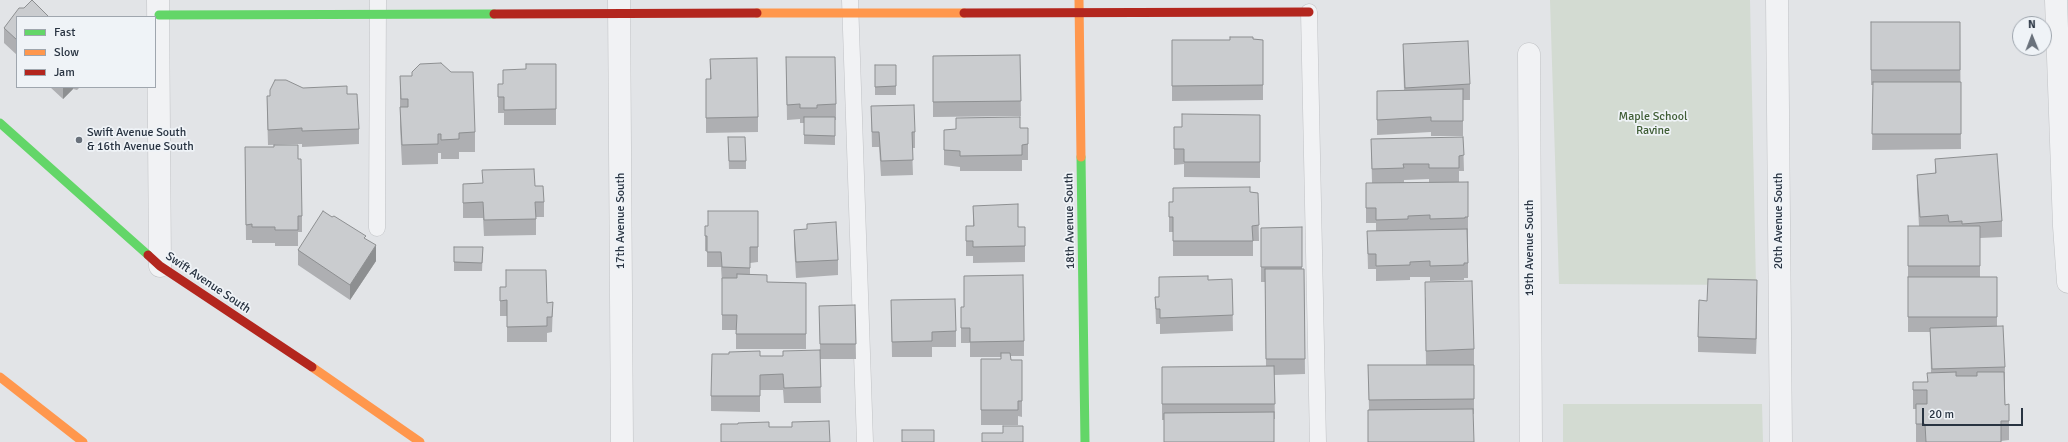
<!DOCTYPE html>
<html>
<head>
<meta charset="utf-8">
<style>
	body { margin:0 }
	#map { position:relative; width:2068px; height:442px; overflow:hidden; background:#e2e4e7; font-family:Signika,sans-serif }
	canvas { display:block }
	.legend { position:absolute; left:16px; top:16px; width:140px; height:72px; box-sizing:border-box; background:#eff3f7; border:1px solid #9fa6ae; margin:0; padding:5px 7px; list-style:none; font-size:12px; color:#283341 }
	.legend li { display:flex; align-items:center; gap:8px; height:20px }
	.legend b { width:20px; border:1px solid #9fa6ae }
	.north { position:absolute; left:2012px; top:16px; width:40px; height:40px; box-sizing:border-box; background:#eff3f7; border:1px solid #9fa6ae; border-radius:50%; rotate:359deg; font-size:11px; font-weight:700; line-height:16px; text-align:center; color:#283341 }
	.north::after { content:''; display:block; margin:auto; width:14px; height:18px; background:#69717b; clip-path:polygon(50% 0,100% 100%,50% 72%,0 100%) }
	.scale { position:absolute; left:1922px; top:408px; width:101px; height:18px; box-sizing:border-box; border:2px solid #283341; border-top:0; padding-left:5px; font-size:12px; line-height:14px; white-space:nowrap; color:#283341; -webkit-text-stroke:3px #eff3f7; paint-order:stroke }
</style>
</head>
<body>
<div id="map">
<canvas width="2068" height="442"></canvas>
<ul class="legend">
<li><b style="height:5px;background:#63d668"></b>Fast</li>
<li><b style="height:5px;background:#ff974d"></b>Slow</li>
<li><b style="height:5px;background:#b3261e"></b>Jam</li>
</ul>
<div class="north">N</div>
<div class="scale">20 m</div>
</div>
<script>
const c = document.querySelector('canvas').getContext('2d');
c.lineJoin = 'round';
function paint(path, color) {
  c.fillStyle = color;
  c.fill(path, 'evenodd');
}
function toPath(rows) {
  const path = new Path2D();
  for (const r of rows) {
    path.moveTo(r[0], r[1]);
    for (let i = 2; i < r.length; i += 2) path.lineTo(r[i], r[i + 1]);
  }
  return path;
}
function stroke(path, color, width, dash) {
  c.strokeStyle = color;
  c.lineWidth = width;
  c.lineCap = dash ? 'butt' : 'round';
  c.setLineDash(dash || []);
  c.stroke(path);
}
function write(font, color, halo, rows, align = 'center') {
  c.font = font + ' Signika,sans-serif';
  c.lineWidth = 3.5;
  c.setLineDash([]);
  c.textBaseline = 'middle';
  c.strokeStyle = halo;
  c.fillStyle = color;
  for (const [text, x, y, turn = 0] of rows) {
    c.save();
    c.translate(x, y);
    c.rotate((+turn || 0) * Math.PI / 180);
    c.textAlign = isNaN(turn) ? turn : align;
    if (halo) c.strokeText(text, 0, 0);
    c.fillText(text, 0, 0);
    c.restore();
  }
}
paint(toPath([
	[1550,0,1750,0,1756,285,1559,284],
	[1563,404,1762,404,1763,442,1563,442]
]), '#d3dbd2');
const lane = toPath([
	[850,0,865,442],
	[1309,12,1318,442],
	[377,228,378,0]
]);
const street = toPath([
	[158,0,160,266],
	[619,0,622,442],
	[1777,0,1781,442],
	[2056,0,2064,226,2068,282],
	[1529,54,1531,442]
]);
stroke(lane, '#c0c2c5', 17);
stroke(street, '#c0c2c5', 23);
stroke(lane, '#f1f2f4', 16);
stroke(street, '#f1f2f4', 22);
stroke(toPath([
	[159,15,494,14],
	[0,123,148,255],
	[1081,157,1085,442]
]), '#63d668', 9);
stroke(toPath([
	[1079,0,1081,157],
	[757,13,964,13],
	[312,367,420,442],
	[0,377,83,442]
]), '#ff974d', 9);
stroke(toPath([
	[964,13,1309,12],
	[494,14,757,13],
	[148,255,160,266,312,367]
]), '#b3261e', 9);
paint(toPath([
	[17,17,17,55,4,43,4,28],
	[1871,22,1960,22,1961,149,1872,150,1873,85,1871,85],
	[1253,39,1263,40,1263,100,1172,101,1172,40,1230,40],
	[1403,44,1470,84,1470,100,1463,100,1463,136,1431,136,1431,132,1377,135,1377,91,1404,90,1403,59],
	[1020,55,1021,116,933,117,933,56],
	[786,57,836,104,836,120,835,120,835,145,804,144,804,123,800,123,800,119,787,120],
	[710,59,758,117,758,132,706,133,706,79,710,79],
	[556,64,556,125,504,125,504,113,498,113,498,84,503,84,526,69],
	[875,65,896,65,896,95,875,95],
	[412,72,475,132,475,152,459,152,459,159,441,159,441,153,438,153,438,164,402,165,400,127,400,76,412,76],
	[50,87,80,87,77,90,73,89,63,99],
	[303,88,347,94,359,129,359,144,302,147,302,144,268,145,267,111,267,96,270,96,270,90],
	[871,106,915,132,915,148,912,148,913,175,881,176,879,147,872,147],
	[1260,115,1260,178,1184,177,1184,164,1174,165,1174,127,1182,127],
	[1020,128,1028,128,1028,160,1022,160,1022,171,960,171,960,167,944,165,944,130],
	[728,137,746,161,746,169,729,169],
	[1463,137,1464,171,1459,171,1459,182,1468,182,1468,278,1464,278,1464,280,1430,281,1430,277,1410,277,1410,280,1376,281,1376,269,1368,269,1367,231,1376,231,1376,223,1366,223,1366,183,1372,183,1371,139],
	[1429,179,1429,183,1404,183,1404,180],
	[245,147,298,159,302,216,302,232,298,232,298,246,275,246,275,243,252,243,252,240,246,240],
	[1935,159,2002,221,2002,237,1980,238,1980,277,1997,277,1997,326,2005,367,2005,405,2009,404,2009,440,2001,441,2001,442,1916,442,1916,409,1913,409,1913,382,1927,382,1931,373,1930,332,1908,332,1908,226,1919,226,1917,190,1917,175,1935,173],
	[482,183,535,186,544,202,544,217,536,217,536,235,484,236,483,218,463,218,463,184],
	[1250,192,1258,193,1259,241,1253,241,1253,256,1173,256,1173,232,1169,232,1169,202],
	[973,206,1018,227,1025,246,1025,262,973,263,973,256,966,256,966,226,973,226],
	[758,211,758,262,750,263,750,274,767,282,806,283,806,349,736,349,736,330,722,330,722,283,721,267,707,267,707,251,705,251,705,226,708,226],
	[807,224,838,260,838,275,796,278,794,245,794,230,807,229],
	[1302,227,1302,269,1304,269,1305,374,1274,375,1275,419,1162,420,1162,367,1266,366,1265,282,1261,282,1261,228],
	[366,239,376,261,350,300,298,265,298,250],
	[454,247,483,247,482,271,454,271],
	[1232,279,1233,331,1160,334,1160,324,1156,324,1155,297,1159,297,1208,280],
	[500,287,547,303,553,302,552,332,547,333,547,342,507,342,507,316,500,316],
	[1757,296,1756,354,1698,352,1698,337,1707,301],
	[1425,297,1474,349,1474,414,1369,410,1368,365,1426,365],
	[891,300,956,331,956,347,932,347,932,357,892,357],
	[855,305,856,359,820,359,821,403,784,403,783,390,760,390,760,412,711,411,711,396,729,354,760,356,783,356,820,350,819,306],
	[961,307,1024,341,1024,356,1010,356,1011,360,1022,360,1022,417,1018,416,1018,425,981,425,981,359,1001,359,1001,357,970,357,970,343,961,343]
]), '#aeafb2');
paint(toPath([
	[63,87,73,87,73,89,63,99],
	[376,245,376,261,350,300,350,285],
	[1757,280,1757,296,1756,354,1756,339]
]), '#8d8f91');
const building = toPath([
	[32,0,49,17,17,17,17,40,4,28,19,8,24,8,32,0],
	[1871,22,1960,22,1960,70,1871,70,1871,22],
	[1230,37,1253,37,1253,39,1263,40,1263,85,1172,86,1172,40,1230,40,1230,37],
	[1468,41,1470,84,1405,88,1403,44,1468,41],
	[1020,55,1021,101,933,102,933,56,1020,55],
	[786,57,835,57,836,104,817,105,817,108,800,108,800,104,787,105,786,57],
	[757,58,758,117,706,118,706,79,711,79,710,59,757,58],
	[441,63,451,72,473,72,475,132,459,133,459,139,441,140,441,134,438,134,438,144,402,145,400,107,408,107,408,99,401,99,400,76,412,76,412,72,420,64,441,63],
	[526,64,556,64,556,109,504,110,504,97,498,97,498,84,503,84,503,70,526,69,526,64],
	[875,65,896,65,896,86,875,87,875,65],
	[275,80,286,80,303,88,347,86,347,94,357,94,359,129,302,131,302,128,268,130,267,96,270,96,270,90,275,80],
	[1873,82,1961,82,1961,134,1872,134,1873,82],
	[1463,89,1463,121,1431,121,1431,117,1377,120,1377,91,1463,89],
	[914,105,915,132,912,132,913,160,881,161,879,132,872,132,871,106,914,105],
	[1182,114,1260,115,1260,162,1184,162,1184,149,1174,149,1174,127,1182,127,1182,114],
	[804,117,835,117,835,136,804,135,804,117],
	[1020,117,1020,128,1028,128,1028,144,1022,145,1022,155,960,156,960,151,944,150,944,130,956,129,956,118,1020,117],
	[728,137,745,137,746,161,729,161,728,137],
	[1463,137,1464,155,1459,156,1459,168,1429,168,1429,164,1403,164,1404,168,1372,169,1371,139,1463,137],
	[274,145,298,145,298,159,301,159,302,216,298,216,298,230,275,230,275,227,252,227,252,224,246,225,245,147,274,147,274,145],
	[1997,154,2002,221,1962,224,1962,221,1949,222,1948,215,1920,217,1917,175,1936,173,1935,159,1997,154],
	[534,169,535,186,543,186,544,202,535,202,536,219,484,220,483,202,463,203,463,184,483,183,482,170,534,169],
	[1468,182,1468,217,1465,217,1465,218,1430,219,1430,215,1408,216,1408,219,1376,220,1376,208,1366,208,1366,183,1468,182],
	[1250,187,1250,192,1258,193,1259,225,1252,226,1253,241,1173,241,1173,217,1169,217,1169,202,1173,202,1173,188,1250,187],
	[1018,204,1018,227,1025,227,1025,246,973,247,973,241,966,241,966,226,974,226,973,206,1018,204],
	[323,211,332,217,334,216,366,236,364,238,376,245,350,285,298,250,323,211],
	[708,211,758,211,758,247,750,247,750,268,722,267,721,252,707,252,707,236,705,236,705,226,708,226,708,211],
	[836,222,838,260,796,262,794,230,807,229,807,224,836,222],
	[1908,226,1980,226,1980,266,1908,266,1908,226],
	[1302,227,1302,267,1261,267,1261,228,1302,227],
	[1467,229,1468,263,1464,263,1464,265,1430,266,1430,261,1410,262,1410,265,1376,266,1376,254,1368,254,1367,231,1467,229],
	[454,247,483,247,482,263,454,262,454,247],
	[1265,269,1304,269,1305,359,1266,359,1265,269],
	[506,270,546,270,547,303,553,302,552,317,547,317,547,326,507,327,507,300,500,301,500,287,506,287,506,270],
	[737,274,767,275,767,282,806,283,806,334,736,334,737,315,722,315,722,278,737,278,737,274],
	[1023,275,1024,341,970,342,970,328,961,328,961,307,964,307,964,276,1023,275],
	[1208,276,1208,280,1232,279,1233,315,1160,318,1160,309,1156,309,1155,297,1159,297,1159,277,1208,276],
	[1908,277,1997,277,1997,317,1908,317,1908,277],
	[1708,279,1757,280,1756,339,1698,337,1699,300,1707,301,1708,279],
	[1472,281,1474,349,1426,351,1425,282,1472,281],
	[955,299,956,331,932,332,932,341,892,342,891,300,955,299],
	[855,305,856,344,820,344,819,306,855,305],
	[2003,326,2005,367,1932,369,1930,328,2003,326],
	[820,350,821,387,784,388,783,374,760,375,760,396,711,396,712,354,729,354,729,352,760,351,760,356,783,356,783,351,820,350],
	[1001,353,1010,353,1011,360,1022,360,1022,401,1018,401,1018,410,981,410,981,359,1001,359,1001,353],
	[1368,365,1474,365,1474,399,1369,400,1368,365],
	[1274,366,1275,404,1162,404,1162,367,1274,366],
	[1956,372,1956,376,1977,376,1977,372,2004,372,2005,405,2009,404,2009,421,2001,421,2001,442,1926,442,1925,424,1916,424,1916,404,1927,404,1927,390,1913,390,1913,382,1928,382,1927,373,1956,372],
	[1473,409,1474,442,1368,442,1368,410,1473,409],
	[1274,412,1274,442,1164,442,1164,413,1274,412],
	[829,421,830,442,721,442,721,424,738,424,738,423,769,422,769,427,792,427,792,422,829,421],
	[1003,426,1023,426,1023,442,982,442,982,433,1003,433,1003,426],
	[902,430,934,430,934,442,902,442,902,430]
]);
paint(building, '#cacccf');
stroke(building, '#8d8f91', 1);
for (const [x, y, r, color] of [
	[79,140,4,"#69717b"]
]) {
  const dot = new Path2D();
  dot.arc(x, y, r, 0, 2 * Math.PI);
  c.fillStyle = color;
  c.fill(dot);
  stroke(dot, '#eff3f7', 1.5);
}
write('12px', '#3f5d35', '#eff3f7', [
	["Maple School",1653,117],
	["Ravine",1653,131]
]);
write('12px', '#283341', '#eff3f7', [
	["Swift Avenue South",87,133],
	["& 16th Avenue South",87,147]
], 'left');
write('12px', '#283341', '#eff3f7', [
	["17th Avenue South",621,221,-90],
	["18th Avenue South",1070,221,-91],
	["20th Avenue South",1779,221,-90],
	["19th Avenue South",1530,248,-90],
	["Swift Avenue South",208,283,34]
]);
</script>
</body>
</html>
